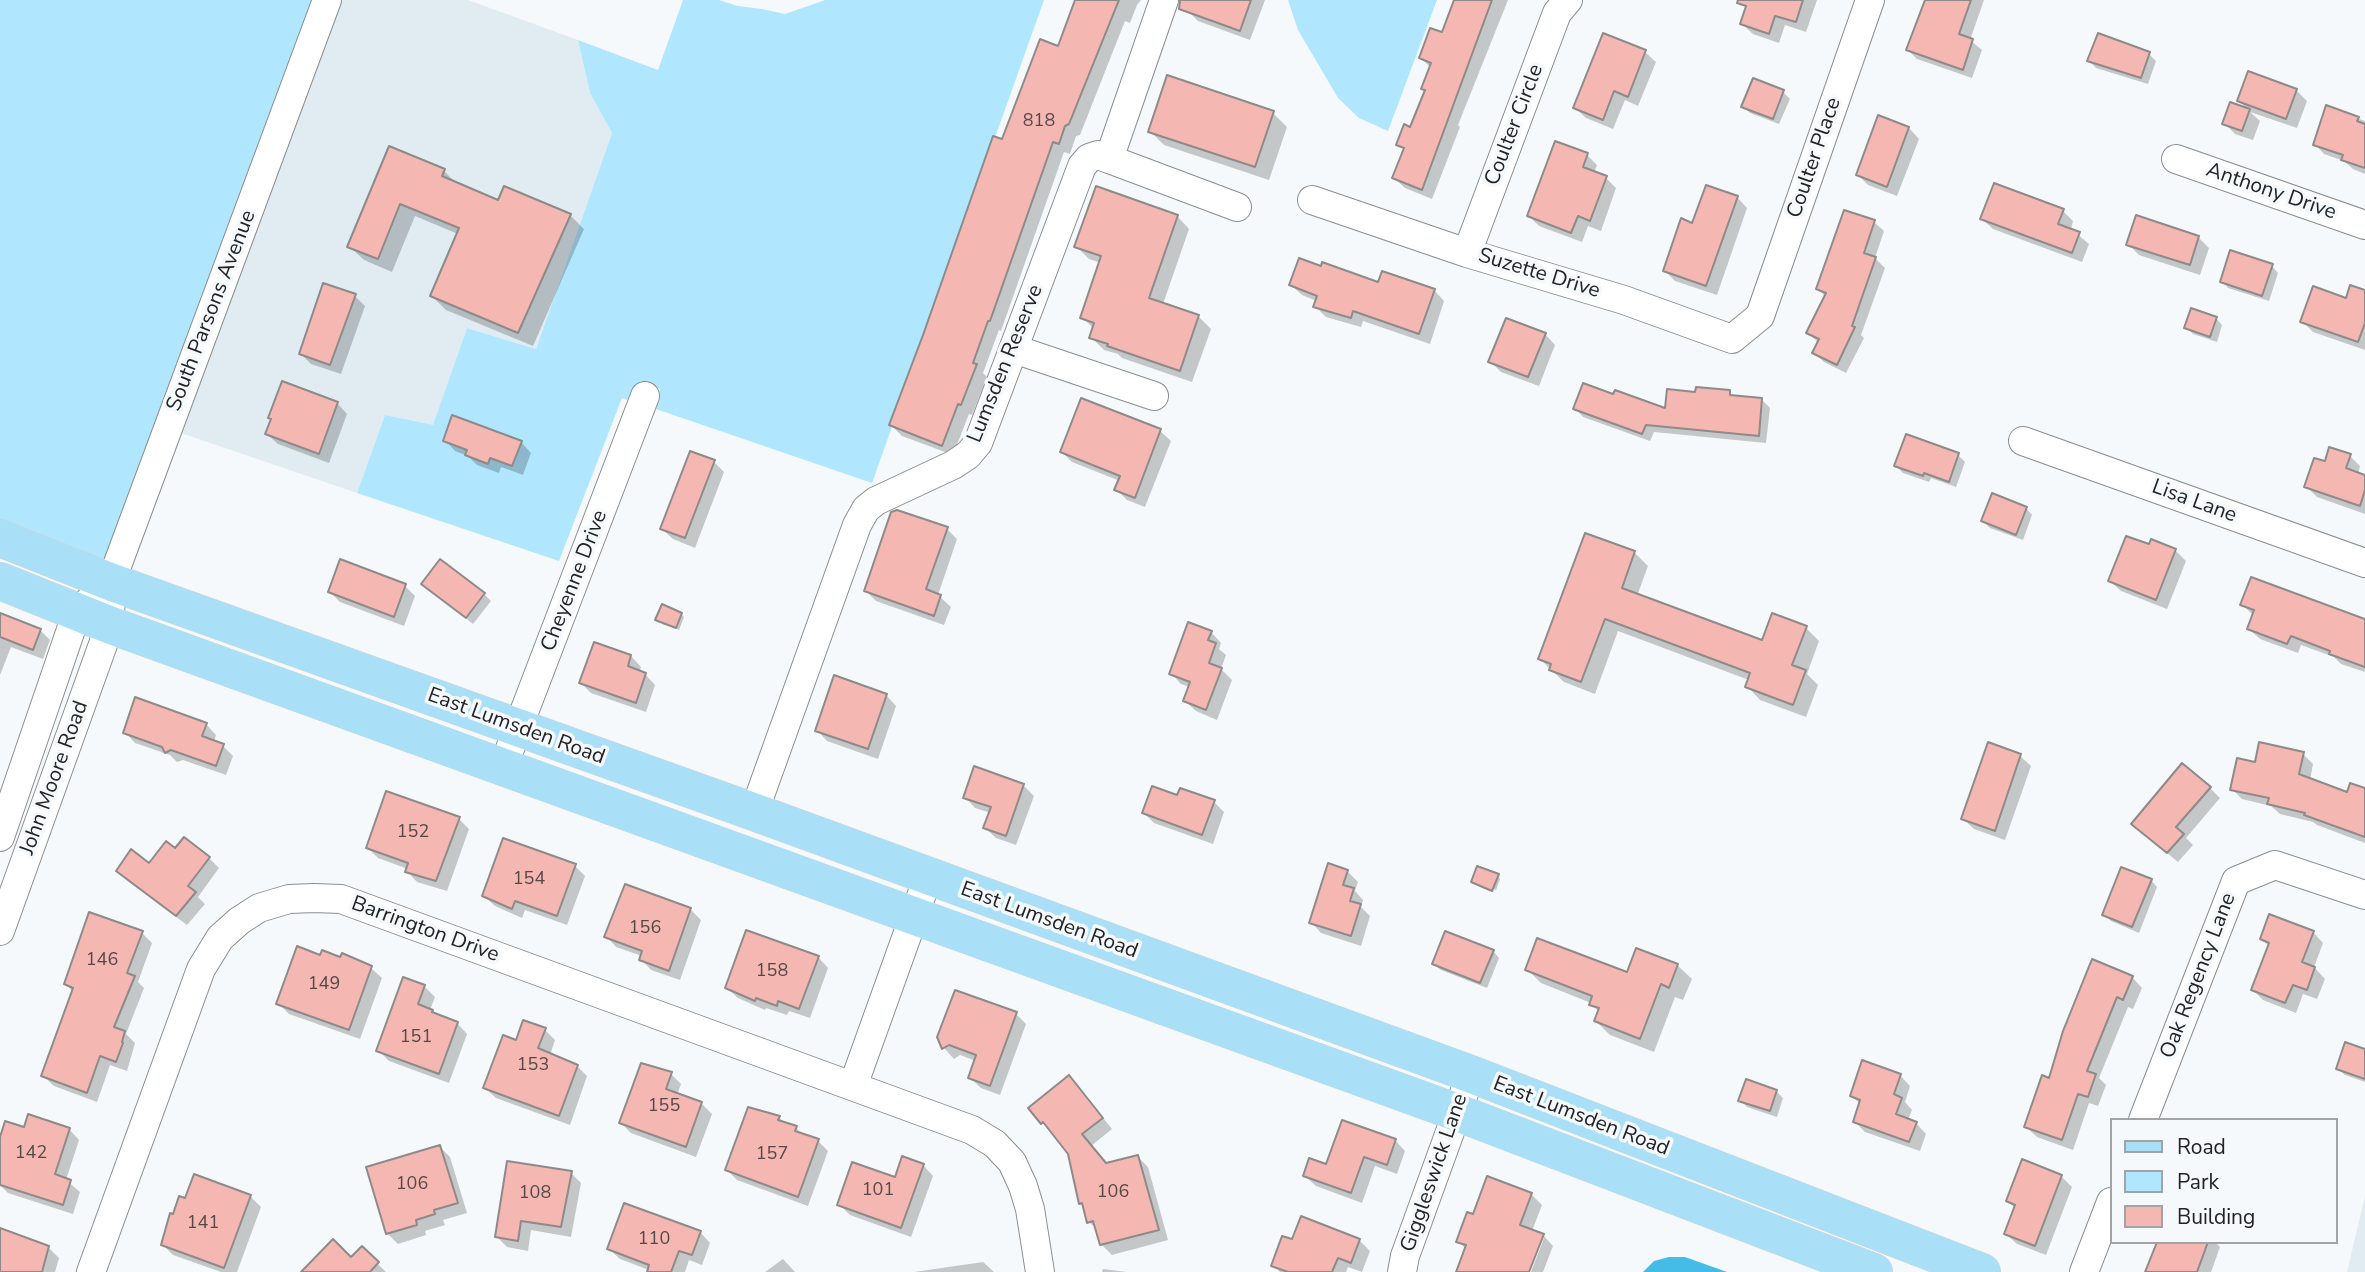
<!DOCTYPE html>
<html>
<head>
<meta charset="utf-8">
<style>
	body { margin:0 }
	#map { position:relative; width:2365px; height:1272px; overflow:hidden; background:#f5f9fb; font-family:"Nunito Sans",sans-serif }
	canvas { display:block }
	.legend { position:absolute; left:2110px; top:1118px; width:228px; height:126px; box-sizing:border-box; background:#f5f9fb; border:2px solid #a1a3a5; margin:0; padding:9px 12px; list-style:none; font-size:21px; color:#222324 }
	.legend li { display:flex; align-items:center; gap:14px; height:35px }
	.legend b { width:35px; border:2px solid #a1a3a5 }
</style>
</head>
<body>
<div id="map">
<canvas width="2365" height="1272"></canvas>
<ul class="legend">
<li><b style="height:9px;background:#a9e0f7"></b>Road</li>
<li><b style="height:19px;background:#b1e7fe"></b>Park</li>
<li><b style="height:19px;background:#f5b7b2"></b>Building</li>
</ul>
</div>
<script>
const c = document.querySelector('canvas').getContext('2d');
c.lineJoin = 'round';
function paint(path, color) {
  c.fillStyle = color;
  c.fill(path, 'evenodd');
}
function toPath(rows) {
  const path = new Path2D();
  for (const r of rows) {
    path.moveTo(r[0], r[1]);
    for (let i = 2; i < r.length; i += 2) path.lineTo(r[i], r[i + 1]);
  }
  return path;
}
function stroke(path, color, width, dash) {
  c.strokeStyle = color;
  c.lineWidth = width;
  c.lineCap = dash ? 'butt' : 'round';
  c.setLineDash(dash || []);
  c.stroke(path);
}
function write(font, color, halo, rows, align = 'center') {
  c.font = font + ' "Nunito Sans",sans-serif';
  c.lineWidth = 7;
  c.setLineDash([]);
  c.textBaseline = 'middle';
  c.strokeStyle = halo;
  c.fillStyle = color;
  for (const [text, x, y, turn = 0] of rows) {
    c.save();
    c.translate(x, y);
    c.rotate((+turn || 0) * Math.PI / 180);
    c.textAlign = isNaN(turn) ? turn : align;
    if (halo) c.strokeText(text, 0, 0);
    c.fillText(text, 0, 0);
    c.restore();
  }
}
paint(toPath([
	[338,0,468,0,578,40,590,93,612,133,536,349,467,328,433,426,385,415,357,493,178,432],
	[2365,1196,2365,1272,2347,1272]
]), '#e0ecf1');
paint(toPath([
	[0,0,315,0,104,565,0,524],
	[683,0,719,0,738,6,762,9,785,14,825,0,1044,0,872,483,653,408,660,389,640,381,632,401,622,398,559,561,357,493,385,415,433,425,467,328,536,349,612,133,590,93,578,40,658,70],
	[1288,0,1437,0,1388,131,1359,118,1338,98,1298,30]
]), '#b1e7fe');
paint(toPath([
	[1669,1257,1685,1257,1727,1272,1643,1272,1654,1261]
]), '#45bce8');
paint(toPath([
	[1076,0,1141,0,1137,5,1130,23,1125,21,1080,135,1076,136,1070,154,1064,152,1001,331,999,330,983,373,987,377,972,415,969,414,953,455,902,436,891,425,1004,141,1059,48],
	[1192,0,1265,0,1250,40,1198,21,1188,11],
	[1460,0,1508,0,1458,125,1460,127,1432,199,1405,188,1394,178,1405,151,1398,144,1411,129,1426,91,1431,68,1421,58,1443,34],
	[1750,0,1817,0,1806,32,1785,25,1779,43,1753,34,1742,24],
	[1926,0,1984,0,1970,40,1982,50,1972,78,1917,59,1908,50],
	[1604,35,1645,52,1656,62,1638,106,1625,100,1613,129,1586,118,1575,108],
	[2149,54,2156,61,2148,84,2096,68,2089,61],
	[2296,90,2307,101,2297,128,2250,112,2260,121,2253,140,2235,134,2224,123,2248,110,2239,101],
	[1783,92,1790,99,1779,124,1750,113,1743,106],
	[2328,108,2365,121,2365,174,2353,169,2344,161,2324,154,2315,144],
	[1273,113,1287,127,1269,180,1164,145,1150,131],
	[1909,128,1919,139,1897,196,1868,185,1858,175],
	[390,149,444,171,458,185,499,202,570,215,584,229,533,346,446,310,432,296,458,234,415,216,392,272,364,260,349,246],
	[1587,155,1597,165,1594,173,1606,178,1616,188,1601,231,1588,226,1582,242,1539,226,1529,216],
	[1737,197,1747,208,1717,295,1675,281,1665,271,1694,225],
	[2063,211,2073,221,2071,229,2089,244,2082,262,1993,229,1982,219],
	[1845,212,1874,222,1884,231,1875,258,1885,268,1861,335,1864,338,1846,373,1824,362,1814,353,1819,343,1808,333,1826,297,1818,289],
	[1177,216,1189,229,1163,304,1198,316,1211,329,1192,382,1122,358,1118,354,1104,350,1091,337,1094,329,1082,317,1101,263,1089,259,1076,246],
	[2198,237,2209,248,2200,275,2139,255,2128,244],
	[2272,266,2278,273,2269,301,2228,288,2222,281],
	[1379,284,1434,290,1444,301,1430,344,1363,321,1361,327,1326,317,1315,306,1317,301,1302,295,1291,285],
	[2365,292,2365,350,2313,332,2302,321],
	[355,296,365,306,341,374,311,364,301,354],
	[2216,318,2222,325,2217,342,2193,334,2186,327],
	[1545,334,1555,345,1539,386,1501,372,1490,361],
	[1729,392,1734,397,1762,400,1770,408,1766,443,1654,432,1650,441,1583,417,1575,408,1614,396,1667,410,1697,394],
	[1082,400,1160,431,1171,441,1145,507,1127,500,1116,489,1120,481,1072,462,1062,452],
	[337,403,347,414,329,463,278,444,267,434],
	[1907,436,1958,455,1965,462,1956,487,1931,478,1929,482,1903,473,1896,466],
	[445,440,521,442,531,453,523,475,501,467,499,473,477,465,468,456,455,451],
	[2350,456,2360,466,2358,474,2365,477,2365,514,2317,497,2306,486,2326,464],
	[714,462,724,472,695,548,673,539,662,529],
	[2026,508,2032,515,2023,540,1990,528,1983,521],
	[947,529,957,539,938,595,951,607,944,625,876,601,866,591],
	[1586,535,1635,553,1648,566,1637,596,1763,642,1806,628,1819,641,1807,674,1818,685,1806,717,1760,700,1747,686,1749,680,1618,631,1595,694,1564,682,1540,659],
	[2150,547,2175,550,2186,561,2167,609,2121,591,2110,581],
	[423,584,484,594,491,601,473,624],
	[405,586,415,596,404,626,340,602,330,592],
	[2242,604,2365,621,2365,672,2341,664,2334,657,2301,645,2298,653,2260,639,2249,629,2253,615],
	[681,614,684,617,679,630,658,619],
	[0,615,40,630,50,640,43,659,11,647,0,675],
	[1211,632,1221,643,1219,649,1226,655,1221,669,1232,680,1217,720,1196,711,1185,701,1190,687,1181,684,1171,673],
	[631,656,641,667,639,672,645,674,655,685,646,712,591,693,581,683],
	[886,695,896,706,878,759,827,741,817,730],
	[206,724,216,735,214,742,223,746,233,756,226,775,183,760,177,762,170,755,135,743,125,732],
	[2303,754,2313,764,2310,780,2348,794,2365,790,2365,843,2317,825,2313,822,2280,814,2271,806,2242,799,2232,789,2256,764],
	[2020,756,2031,766,2005,840,1974,829,1963,819],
	[1023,785,1034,796,1016,845,996,838,985,828,991,813,975,808,965,797],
	[2210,788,2220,798,2186,838,2193,845,2178,862,2144,834],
	[1179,798,1214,802,1224,812,1213,844,1154,823,1144,813],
	[459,819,469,829,447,891,417,882,407,871,408,869,378,858,368,848],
	[175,851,209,858,219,868,198,897,205,904,187,925,128,881,118,871,149,866],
	[575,866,585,876,567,925,525,910,522,918,495,906,484,896],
	[1347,871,1358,882,1355,891,1363,900,1361,907,1370,916,1361,946,1321,933,1311,922],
	[1498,876,1500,879,1496,890,1474,882],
	[2151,880,2157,887,2139,933,2111,921,2104,914],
	[626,886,691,910,701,920,680,980,651,970,641,959,642,956,616,947,606,936],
	[2313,932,2323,943,2314,967,2325,979,2317,999,2303,994,2296,1013,2263,1000,2253,990,2269,946,2262,939],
	[142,933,152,943,138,982,144,988,126,1034,135,1043,127,1071,110,1065,97,1102,54,1086,43,1076,73,992,66,984],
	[1493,951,1499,958,1487,988,1441,970,1434,964],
	[322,957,371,968,382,978,360,1039,289,1014,278,1003],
	[818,957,828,968,810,1018,789,1011,787,1015,766,1008,765,1010,738,998,727,988],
	[1677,965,1692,979,1683,1000,1675,997,1654,1052,1610,1035,1596,1021,1599,1012,1591,1003,1541,983,1527,969,1628,975],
	[2132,977,2142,988,2133,1009,2128,1007,2099,1078,2106,1085,2098,1106,2089,1103,2073,1150,2037,1137,2026,1127,2050,1080],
	[424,986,435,997,430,1010,437,1016,457,1023,467,1034,449,1083,389,1061,379,1051],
	[1016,1014,1026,1024,1000,1095,981,1088,970,1078,976,1061,960,1055,954,1059,944,1048,939,1037],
	[545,1030,555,1040,550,1055,577,1066,587,1076,570,1125,496,1098,485,1088,517,1042],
	[2365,1051,2365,1082,2345,1075,2338,1069],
	[671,1074,681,1084,677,1095,701,1103,712,1114,696,1157,631,1133,621,1123],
	[1900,1075,1910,1086,1905,1102,1912,1110,1908,1120,1916,1123,1926,1134,1920,1151,1865,1132,1855,1122,1861,1105,1852,1096],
	[1079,1088,1112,1129,1091,1146,1107,1165,1138,1157,1148,1167,1168,1240,1112,1255,1101,1244,1098,1230,1089,1222,1085,1207,1081,1203,1070,1153,1030,1109],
	[1776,1091,1783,1098,1777,1117,1747,1107,1740,1100],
	[779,1117,785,1124,796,1128,804,1136,818,1141,828,1151,808,1206,737,1180,727,1170],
	[25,1129,69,1129,79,1140,66,1180,80,1192,73,1214,8,1193,0,1185,0,1143],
	[1395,1140,1405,1151,1397,1174,1375,1166,1362,1203,1316,1186,1305,1176],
	[440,1147,450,1157,467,1213,443,1220,445,1225,425,1231,426,1235,398,1244,388,1234,368,1168],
	[923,1165,933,1176,911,1237,850,1215,839,1204],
	[571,1173,581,1183,571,1237,531,1230,528,1251,507,1247,497,1237],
	[2061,1176,2072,1187,2046,1255,2017,1244,2006,1234,2016,1209,2008,1200],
	[1531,1194,1542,1205,1532,1231,1543,1235,1553,1246,1543,1272,1531,1272,1544,1238,1540,1238,1527,1272,1458,1272,1466,1249,1458,1241,1474,1216],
	[250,1196,261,1207,237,1272,221,1272,173,1255,163,1245,174,1216],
	[0,1230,48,1247,59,1258,55,1272,0,1272],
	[700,1232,710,1243,702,1265,689,1260,685,1272,648,1272,649,1270,620,1259,609,1249],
	[1359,1240,1370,1251,1362,1272,1348,1267,1346,1272,1280,1272,1273,1265,1293,1241],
	[2154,1242,2215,1242,2220,1247,2211,1272,2147,1272,2157,1246],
	[362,1249,386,1272,304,1272,351,1260],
	[783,1259,795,1272,765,1272],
	[983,1262,994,1272,914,1272],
	[1103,1269,1127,1272,1102,1272]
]), '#0003');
const building = toPath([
	[1075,0,1119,0,1069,124,1065,126,1059,144,1053,142,990,321,988,321,973,363,977,364,961,405,958,404,942,446,889,425,923,335,993,136,1002,139,1040,39,1058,46,1075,0],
	[1180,0,1251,0,1240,31,1179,9,1180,0],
	[1454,0,1492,0,1422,190,1392,178,1404,148,1396,145,1404,124,1410,127,1425,90,1421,89,1431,63,1419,58,1430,28,1442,32,1454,0],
	[1738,0,1803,0,1796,22,1775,16,1769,34,1740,24,1746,6,1737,3,1738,0],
	[1925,0,1971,0,1959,34,1973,39,1963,70,1906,50,1925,0],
	[1603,33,1646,50,1628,97,1614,91,1603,120,1573,108,1603,33],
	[2098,33,2150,52,2141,78,2087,61,2098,33],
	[2248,71,2297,89,2286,119,2237,101,2248,71],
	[1167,75,1274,111,1255,167,1148,132,1167,75],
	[1753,78,1784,90,1773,119,1741,107,1753,78],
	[2230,102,2250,109,2242,131,2222,124,2230,102],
	[2326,105,2359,117,2357,121,2365,124,2365,168,2341,160,2343,155,2313,145,2326,105],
	[1878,115,1909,127,1887,187,1856,175,1878,115],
	[1555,141,1588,153,1583,167,1607,176,1590,221,1578,216,1571,233,1527,216,1555,141],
	[389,146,445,169,442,176,498,200,504,186,571,214,518,333,430,296,459,228,400,204,378,259,347,247,389,146],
	[1994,183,2064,209,2058,224,2080,232,2072,253,1980,219,1994,183],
	[1706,185,1738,196,1706,286,1663,271,1681,218,1692,223,1706,185],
	[1096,186,1178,215,1149,298,1199,315,1180,371,1107,346,1108,344,1089,338,1094,323,1080,318,1101,256,1074,247,1096,186],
	[1844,210,1875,220,1864,253,1876,257,1852,326,1855,327,1837,365,1812,353,1819,339,1806,333,1826,293,1816,289,1844,210],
	[2136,215,2199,236,2190,265,2126,245,2136,215],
	[2230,250,2273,264,2262,296,2220,282,2230,250],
	[1299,258,1321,266,1322,262,1378,282,1382,271,1435,289,1419,334,1353,311,1351,318,1313,307,1317,296,1289,285,1299,258],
	[323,283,356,294,330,365,299,354,323,283],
	[2350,285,2365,290,2365,323,2358,342,2300,322,2313,286,2346,298,2350,285],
	[2191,308,2217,317,2210,337,2184,328,2191,308],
	[1506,318,1546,333,1528,377,1488,362,1506,318],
	[282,381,338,402,319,454,265,434,271,419,268,418,282,381],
	[1583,383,1613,394,1615,390,1665,408,1667,389,1695,392,1696,387,1730,390,1730,395,1762,398,1759,436,1646,425,1642,434,1573,409,1583,383],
	[1081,398,1161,429,1135,498,1114,490,1120,476,1060,452,1081,398],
	[452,415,522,441,512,466,490,458,488,464,465,455,467,450,443,441,452,415],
	[1906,434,1959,453,1949,482,1924,473,1923,476,1894,466,1906,434],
	[2329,447,2351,454,2346,468,2365,475,2365,490,2360,506,2304,487,2314,458,2325,461,2329,447],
	[690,451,715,460,685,538,660,529,690,451],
	[1992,493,2027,507,2016,535,1981,521,1992,493],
	[897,510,948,527,926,589,941,595,934,616,864,591,891,512,897,510],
	[1585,533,1635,551,1622,588,1762,640,1772,613,1807,626,1792,665,1806,670,1793,705,1745,687,1750,673,1605,619,1581,682,1549,670,1551,664,1538,659,1585,533],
	[2126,536,2149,544,2151,539,2176,549,2156,600,2108,581,2126,536],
	[340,559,406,584,394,617,328,592,340,559],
	[440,559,485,593,466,618,421,584,440,559],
	[2251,577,2365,619,2365,667,2329,654,2330,651,2291,636,2287,644,2247,629,2254,610,2240,605,2251,577],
	[662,604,682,613,676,628,655,620,662,604],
	[0,613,41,629,33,650,0,637,0,613],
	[1188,622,1212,631,1208,640,1216,643,1209,663,1222,668,1206,710,1183,701,1190,682,1169,674,1188,622],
	[594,642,631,655,628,666,646,673,636,703,579,683,594,642],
	[834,675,887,694,868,749,815,731,834,675],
	[135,697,207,723,202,736,224,744,216,766,171,750,165,753,162,747,123,733,135,697],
	[1988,742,2021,754,1995,831,1961,819,1988,742],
	[2259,742,2304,752,2299,774,2347,792,2350,783,2365,788,2365,837,2304,815,2305,813,2267,804,2269,798,2230,790,2237,758,2255,762,2259,742],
	[2182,763,2211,787,2176,827,2184,834,2167,853,2131,824,2182,763],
	[974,766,1024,784,1006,836,983,828,991,807,963,798,974,766],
	[1152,786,1177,795,1180,788,1215,800,1202,835,1142,813,1152,786],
	[386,791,460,817,436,881,405,872,408,863,366,848,386,791],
	[184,837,210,857,188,886,196,892,176,916,116,871,131,849,149,863,166,841,175,848,184,837],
	[503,838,576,864,557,916,515,901,512,909,482,896,503,838],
	[1328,863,1348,870,1343,885,1354,888,1350,901,1361,904,1351,936,1309,923,1328,863],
	[1477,866,1499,874,1492,891,1471,882,1477,866],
	[2121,867,2152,879,2132,927,2102,915,2121,867],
	[625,884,691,908,669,971,639,960,642,951,604,937,625,884],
	[89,912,143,931,127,973,135,976,114,1027,125,1031,122,1042,123,1043,116,1062,100,1056,87,1093,41,1076,73,988,64,984,89,912],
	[2269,914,2314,931,2302,962,2315,967,2307,990,2293,985,2285,1003,2251,990,2269,943,2260,939,2269,914],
	[746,930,819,956,799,1009,778,1001,777,1006,756,998,755,1001,725,988,746,930],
	[1445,931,1494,950,1480,983,1432,964,1445,931],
	[1537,938,1627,972,1636,948,1678,964,1669,988,1661,984,1640,1039,1594,1021,1599,1008,1589,1005,1592,996,1525,970,1537,938],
	[297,946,320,955,322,950,340,957,342,953,372,966,349,1030,276,1004,297,946],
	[2092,959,2133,976,2123,1000,2117,997,2087,1071,2096,1074,2088,1097,2078,1094,2062,1140,2024,1127,2042,1075,2049,1078,2063,1031,2092,959],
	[403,977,425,985,418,1004,433,1010,432,1012,458,1022,439,1074,376,1051,403,977],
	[955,990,1017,1012,990,1086,968,1078,976,1055,949,1045,942,1049,937,1037,955,990],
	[523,1020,546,1028,538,1048,578,1065,559,1116,483,1088,503,1035,516,1040,523,1020],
	[2345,1042,2365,1049,2365,1079,2336,1069,2345,1042],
	[1862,1060,1901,1074,1894,1094,1902,1098,1896,1114,1917,1122,1909,1142,1853,1122,1860,1100,1850,1096,1862,1060],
	[641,1063,672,1072,666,1089,702,1102,686,1147,619,1123,641,1063],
	[1069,1075,1103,1118,1082,1134,1106,1163,1138,1155,1159,1230,1100,1245,1093,1221,1087,1223,1082,1203,1079,1204,1068,1154,1043,1122,1041,1124,1028,1108,1069,1075],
	[1746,1079,1777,1090,1770,1111,1738,1101,1746,1079],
	[748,1107,780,1116,778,1120,797,1126,795,1131,819,1139,798,1197,725,1170,748,1107],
	[28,1114,70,1128,55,1174,71,1180,63,1205,0,1185,0,1137,5,1121,24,1127,28,1114],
	[1342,1120,1396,1139,1387,1165,1364,1157,1351,1193,1303,1176,1309,1158,1326,1164,1342,1120],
	[440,1145,458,1203,434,1210,435,1214,416,1220,417,1225,386,1234,366,1167,440,1145],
	[902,1156,924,1164,901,1228,837,1205,852,1162,895,1177,902,1156],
	[2022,1159,2062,1175,2035,1246,2004,1234,2015,1205,2006,1201,2022,1159],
	[507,1161,572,1171,561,1227,521,1221,518,1241,495,1237,507,1161],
	[194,1174,251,1195,224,1268,161,1245,170,1213,173,1214,179,1196,185,1198,194,1174],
	[1487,1176,1532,1193,1520,1225,1544,1234,1529,1272,1456,1272,1466,1245,1456,1242,1467,1212,1473,1214,1487,1176],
	[624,1203,701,1231,692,1255,679,1251,671,1272,647,1272,649,1265,607,1249,624,1203],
	[1301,1216,1360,1239,1351,1263,1338,1258,1332,1272,1288,1272,1271,1266,1282,1236,1292,1239,1301,1216],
	[0,1228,49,1246,42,1272,0,1272,0,1228],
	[333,1239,351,1257,362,1246,379,1262,370,1272,301,1272,333,1239],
	[2157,1242,2208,1242,2197,1272,2145,1272,2157,1242]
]);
paint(building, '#f5b7b2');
stroke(building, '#8e8a8a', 2);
const minor = toPath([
	[1109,159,1237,207],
	[2176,159,2365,225],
	[1312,200,1467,253,1624,300,1732,339,1760,316,1870,0],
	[1467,253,1557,13,1568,0],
	[1014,349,1154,396],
	[2023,441,2365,563],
	[503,767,645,396],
	[754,812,857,525,866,509,876,501,953,465,968,455,978,443,1082,166,1089,158,1098,155,1109,159,1164,0],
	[0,837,77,612,90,600],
	[0,931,110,625,111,582,327,0],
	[853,1086,928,877],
	[2143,1120,2236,881,2275,865,2365,895],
	[91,1272,201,969,220,938,239,921,259,908,289,899,314,898,341,899,972,1130,995,1144,1012,1162,1023,1186,1030,1209,1040,1272],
	[1402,1272,1405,1256,1471,1074],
	[2084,1272,2111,1202]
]);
const major = toPath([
	[0,538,111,582,754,812,1471,1074,1982,1272],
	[0,581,110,625,1456,1112,1874,1272]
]);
stroke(minor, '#8a8e8f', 30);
stroke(major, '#d3d3d3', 38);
stroke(minor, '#fff', 28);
stroke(major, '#a9e0f7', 37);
write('18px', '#574848', null, [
	["818",1039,122],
	["152",413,833],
	["154",529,880],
	["156",645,929],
	["146",102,961],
	["158",772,972],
	["149",324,985],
	["151",416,1038],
	["153",533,1066],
	["155",664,1107],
	["142",31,1154],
	["157",772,1155],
	["106",412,1185],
	["101",878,1191],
	["106",1113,1193],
	["108",535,1194],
	["141",203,1224],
	["110",654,1240]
]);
write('21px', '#222324', '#f5f9fb', [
	["Coulter Circle",1515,125,-69],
	["Coulter Place",1815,158,-71],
	["Anthony Drive",2271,192,19],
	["Suzette Drive",1539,274,17],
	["South Parsons Avenue",212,311,-69],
	["Lumsden Reserve",1006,364,-68],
	["Lisa Lane",2194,502,20],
	["Cheyenne Drive",575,581,-69],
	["East Lumsden Road",516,727,20],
	["John Moore Road",55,778,-70],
	["East Lumsden Road",1049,921,20],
	["Barrington Drive",425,930,20],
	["Oak Regency Lane",2199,976,-69],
	["East Lumsden Road",1581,1117,21],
	["Giggleswick Lane",1435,1173,-71]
]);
</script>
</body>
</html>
